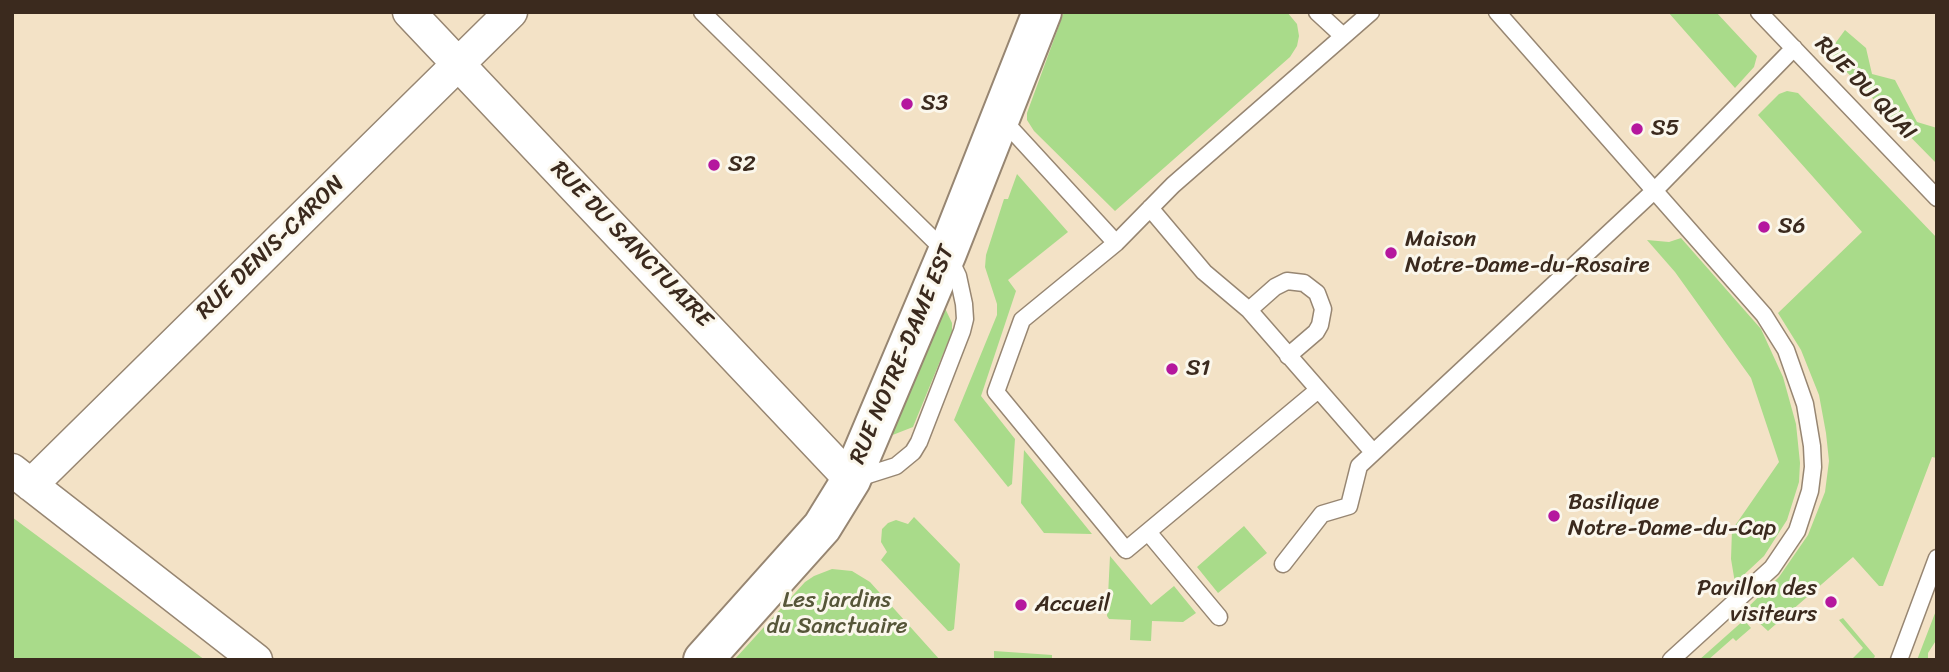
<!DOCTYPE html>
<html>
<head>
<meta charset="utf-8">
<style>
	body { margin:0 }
	#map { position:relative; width:1949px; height:672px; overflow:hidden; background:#f3e2c6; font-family:Sriracha,sans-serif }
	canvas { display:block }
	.frame { position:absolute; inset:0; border:14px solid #3b2a1e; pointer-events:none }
</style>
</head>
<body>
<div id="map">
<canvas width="1949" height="672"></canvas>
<div class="frame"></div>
</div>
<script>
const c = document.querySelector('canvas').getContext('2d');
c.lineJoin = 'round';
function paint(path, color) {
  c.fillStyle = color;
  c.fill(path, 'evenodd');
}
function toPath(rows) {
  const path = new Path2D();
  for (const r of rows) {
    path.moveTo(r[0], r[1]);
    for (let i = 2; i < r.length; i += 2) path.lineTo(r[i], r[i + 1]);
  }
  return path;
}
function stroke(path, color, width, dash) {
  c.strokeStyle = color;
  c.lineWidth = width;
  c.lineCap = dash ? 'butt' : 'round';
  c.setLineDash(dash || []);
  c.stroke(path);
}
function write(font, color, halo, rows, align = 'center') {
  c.font = font + ' Sriracha,sans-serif';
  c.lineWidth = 6;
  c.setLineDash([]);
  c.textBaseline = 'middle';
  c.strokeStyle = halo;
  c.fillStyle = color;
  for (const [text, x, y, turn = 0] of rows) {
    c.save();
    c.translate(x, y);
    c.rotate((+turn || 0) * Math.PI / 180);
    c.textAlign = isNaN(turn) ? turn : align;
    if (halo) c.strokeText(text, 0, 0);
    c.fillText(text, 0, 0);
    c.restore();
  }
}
paint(toPath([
	[1064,12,1287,12,1297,24,1299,36,1297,46,1290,57,1115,211,1034,131,1027,120,1027,113],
	[1668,12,1716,12,1757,56,1754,67,1735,88],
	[1845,30,1866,48,1872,74,1895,80,1917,122,1937,128,1937,164,1833,58,1834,45],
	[1787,91,1798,93,1937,238,1937,458,1932,457,1883,586,1879,586,1853,557,1768,631,1745,610,1779,577,1808,535,1825,492,1829,461,1826,433,1819,395,1801,350,1778,313,1862,232,1758,115,1779,94],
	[1017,174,1068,232,1008,280,1016,291,981,396,1015,439,1012,484,1008,487,954,420,997,315,997,304,985,267,986,255,1004,199,1008,199],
	[1681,238,1761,329,1783,377,1796,424,1800,463,1799,482,1787,520,1764,556,1735,583,1731,559,1732,530,1779,462,1751,378,1675,272,1647,240,1669,242],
	[943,304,952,323,952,332,913,427,890,436],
	[1024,450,1092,534,1044,533,1021,503],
	[12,517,24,526,205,660,12,660],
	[914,517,960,564,954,629,951,631,948,631,881,560,887,552,881,542,882,529,888,523,896,520,908,524],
	[1244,526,1267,553,1218,593,1197,567],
	[1110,556,1151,605,1174,586,1196,613,1183,622,1152,621,1151,641,1130,640,1131,620,1109,619,1107,616],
	[832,569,852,571,870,582,940,660,734,660,805,582,814,576],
	[1937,608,1937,639,1928,653,1928,660,1917,660],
	[1843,618,1875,656,1873,660,1851,660,1863,648,1839,620],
	[1744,620,1751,628,1736,641,1733,638,1708,660,1699,660],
	[994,651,1052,655,1052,660,994,660]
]), '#a9db8a');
const service = toPath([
	[702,12,947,253,958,276,964,304,965,319,962,331,919,442,913,452,896,466,855,479],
	[1317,12,1343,36],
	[1497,12,1764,315,1786,350,1805,404,1812,446,1813,467,1810,491,1797,531,1772,568,1671,660],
	[1759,12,1937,198],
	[1002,119,1116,243],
	[1150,208,1204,272,1249,310,1373,452],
	[1249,310,1275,287,1287,281,1304,283,1317,293,1323,309,1320,325,1316,332,1288,356],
	[1318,390,1126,550,996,392,1022,320,1116,243,1173,185,1371,12],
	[1148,532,1219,617],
	[1283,564,1322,514,1349,506,1359,466,1655,190,1794,48],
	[1899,660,1937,558]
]);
const minor = toPath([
	[409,12,851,480],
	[12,470,256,660],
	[31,485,511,12]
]);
const tertiary = toPath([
	[703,660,822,527,851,480,947,253,1042,12]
]);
stroke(service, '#978672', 19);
stroke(minor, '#978672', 35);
stroke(tertiary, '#978672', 42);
stroke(service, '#fff', 16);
stroke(minor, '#fff', 32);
stroke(tertiary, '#fff', 38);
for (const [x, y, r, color] of [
	[907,104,7,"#b5179e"],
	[1637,129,7,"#b5179e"],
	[714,165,7,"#b5179e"],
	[1764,227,7,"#b5179e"],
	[1391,253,7,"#b5179e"],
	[1172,369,7,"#b5179e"],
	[1554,516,7,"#b5179e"],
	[1831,602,7,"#b5179e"],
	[1021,605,7,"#b5179e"]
]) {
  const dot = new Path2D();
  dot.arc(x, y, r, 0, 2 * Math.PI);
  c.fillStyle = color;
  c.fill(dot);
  stroke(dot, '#fbf7ec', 2.5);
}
write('23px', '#3b2a1e', '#fbf7ec', [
	["RUE DU QUAI",1865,89,46],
	["RUE DU SANCTUAIRE",631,245,46],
	["RUE DENIS-CARON",271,248,-44],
	["RUE NOTRE-DAME EST",903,355,-67]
]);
write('23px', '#3b2a1e', '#fbf7ec', [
	["S3",921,104],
	["S5",1651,129],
	["S2",728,165],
	["S6",1778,227],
	["Maison",1405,240],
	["Notre-Dame-du-Rosaire",1405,266],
	["S1",1186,369],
	["Basilique",1568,503],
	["Notre-Dame-du-Cap",1568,529],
	["Pavillon des",1817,589,"right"],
	["visiteurs",1817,615,"right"],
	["Accueil",1035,605]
], 'left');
write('23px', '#565639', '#fbf7ec', [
	["Les jardins",837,601],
	["du Sanctuaire",837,627]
]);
</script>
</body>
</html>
